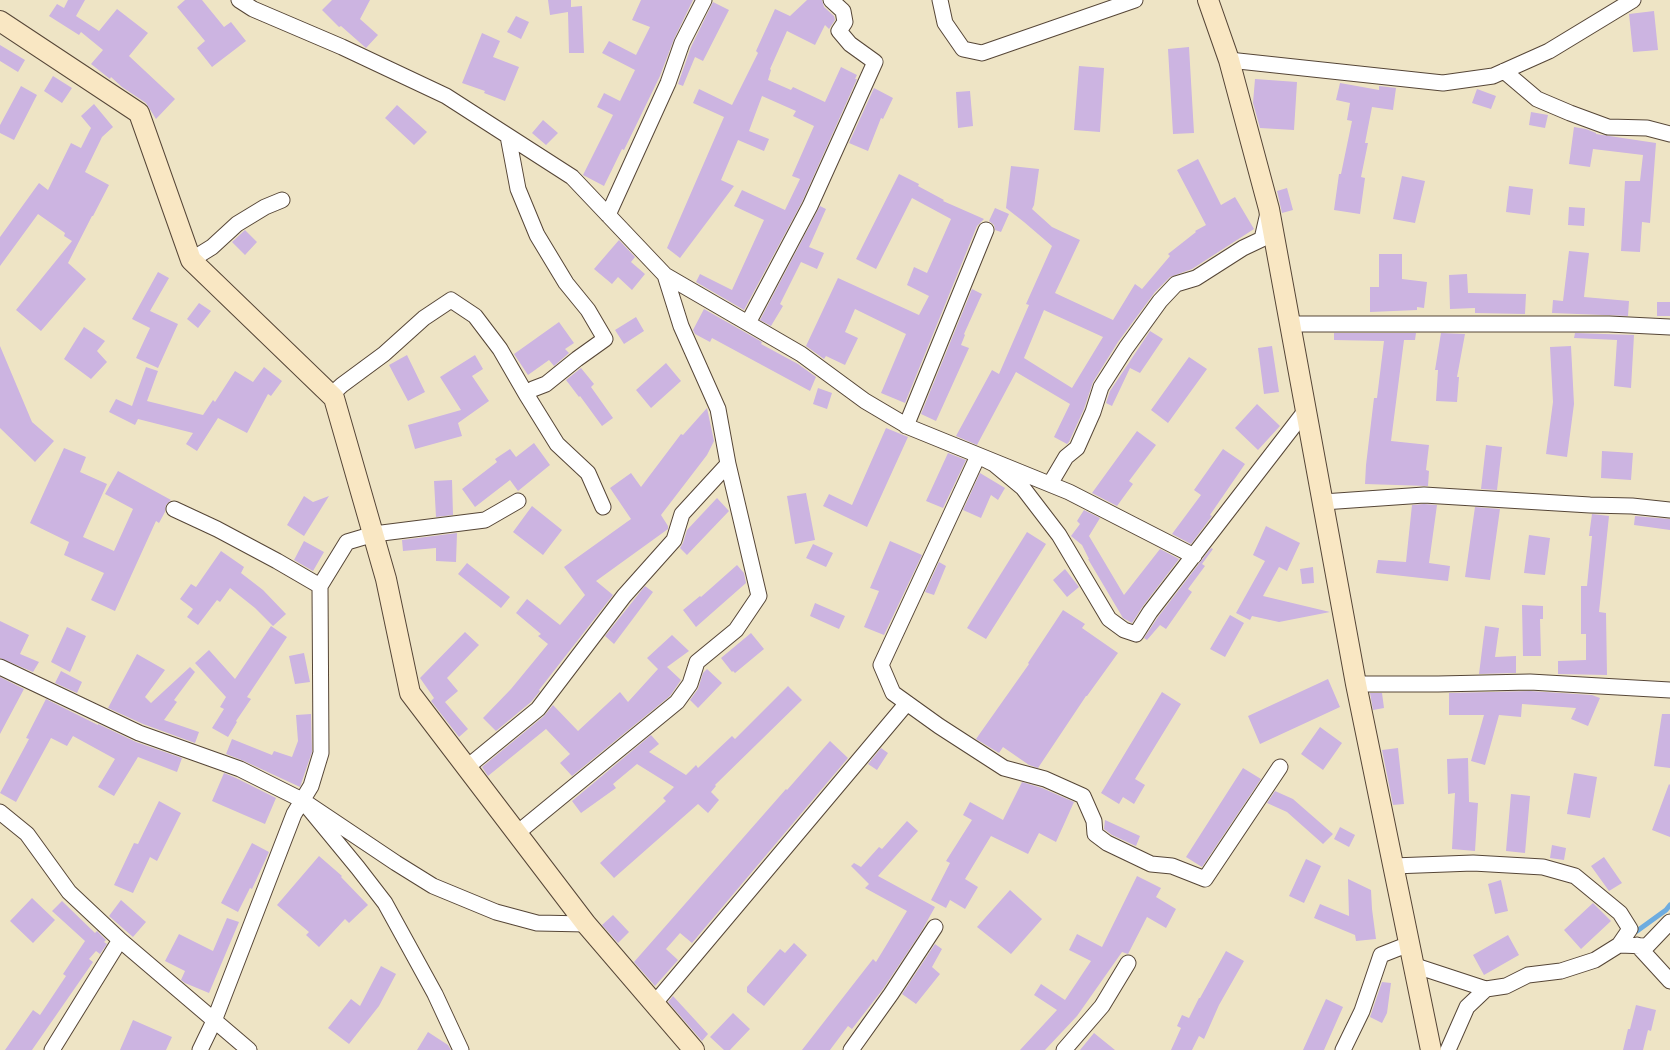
<!DOCTYPE html>
<html>
<head>
<meta charset="utf-8">
<style>
	body { margin:0 }
	canvas { display:block; background:#eee4c5 }
</style>
</head>
<body>
<canvas width="1670" height="1050"></canvas>
<script>
const c = document.querySelector('canvas').getContext('2d');
c.lineJoin = 'round';
function toPath(rows) {
  const path = new Path2D();
  for (const r of rows) {
    path.moveTo(r[0], r[1]);
    for (let i = 2; i < r.length; i += 2) path.lineTo(r[i], r[i + 1]);
  }
  return path;
}
function stroke(path, color, width, dash) {
  c.strokeStyle = color;
  c.lineWidth = width;
  c.lineCap = dash ? 'butt' : 'round';
  c.setLineDash(dash || []);
  c.stroke(path);
}
function paint(path, color) {
  c.fillStyle = color;
  c.fill(path, 'evenodd');
}
stroke(toPath([
	[1637,931,1666,910,1670,905]
]), '#6dace0', 5);
paint(toPath([
	[68,0,85,0,76,16,99,31,117,9,148,33,129,56,175,99,156,119,146,103,122,87,111,77,110,79,91,64,103,50,81,32,79,35,49,16,57,4,64,8],
	[185,0,202,0,224,27,231,22,246,41,212,67,197,48,205,41,177,7],
	[332,0,370,0,360,19,378,35,366,48,341,26,339,27,322,10],
	[548,0,571,0,571,7,582,6,584,53,569,53,568,12,550,15],
	[641,0,693,0,674,39,660,76,624,150,622,149,604,186,583,175,613,115,597,107,604,93,620,101,635,70,602,53,609,41,636,55,650,27,632,20],
	[807,0,822,0,824,7,834,16,835,20,829,29,825,25,815,45,787,31,770,69,771,70,768,80,791,90,793,87,825,102,841,67,857,75,855,79,857,79,802,202,744,310,696,282,700,274,732,290,764,220,734,206,742,190,785,210,800,179,792,176,814,126,793,116,796,111,762,96,749,131,769,139,764,151,738,140,721,180,734,186,680,258,667,248,724,117,693,103,699,89,732,105,758,53,756,51,775,9,790,16],
	[713,2,729,10,703,61,695,57,683,86,678,84,691,47],
	[1654,11,1658,50,1633,52,1629,14],
	[516,16,529,22,521,39,507,32],
	[482,33,500,41,493,57,519,67,505,101,484,93,485,91,462,83],
	[0,45,25,60,18,72,0,61],
	[1189,47,1194,133,1173,134,1168,49],
	[1079,66,1104,68,1100,132,1074,130],
	[53,76,72,88,62,103,44,91],
	[1255,79,1297,82,1294,130,1260,128,1253,103],
	[1340,83,1379,90,1379,86,1396,88,1393,110,1372,107,1365,143,1368,143,1361,177,1365,178,1360,214,1334,210,1339,174,1341,174,1352,121,1347,120,1350,103,1336,100],
	[21,86,37,95,14,140,0,133,0,125],
	[874,88,893,98,883,119,881,118,868,151,849,143],
	[1477,89,1496,96,1491,109,1472,103],
	[970,91,973,126,958,128,956,92],
	[94,104,113,127,102,137,85,172,109,185,93,216,92,216,68,263,86,279,41,331,16,310,72,241,64,236,65,233,38,214,0,266,0,237,39,183,48,190,71,143,81,148,91,128,81,116],
	[397,105,427,132,414,145,385,118],
	[1531,112,1548,115,1545,128,1529,125],
	[543,120,558,133,546,145,532,133],
	[1574,127,1586,129,1596,133,1596,134,1656,143,1650,223,1642,222,1640,252,1621,251,1625,181,1640,181,1643,155,1593,149,1590,167,1569,164],
	[1198,159,1221,205,1235,197,1254,229,1192,269,1170,277,1155,292,1118,342,1093,382,1084,409,1069,442,1067,444,1054,437,1070,404,1016,372,977,445,956,436,992,370,999,374,1029,305,1026,304,1052,246,1024,222,1006,208,1011,166,1039,169,1034,205,1032,209,1052,227,1080,240,1055,293,1113,320,1135,284,1142,289,1170,256,1168,254,1196,232,1195,231,1206,225,1177,170],
	[1044,310,1103,337,1072,388,1024,358],
	[899,174,919,184,918,186,944,200,943,201,984,219,977,226,905,403,881,393,906,334,855,309,845,332,858,338,845,365,826,356,824,359,806,346,838,278,919,315,929,296,907,285,914,267,927,273,951,219,912,198,876,269,856,259],
	[1402,176,1425,181,1415,223,1393,219],
	[1509,186,1533,189,1530,215,1506,212],
	[1287,188,1293,210,1282,213,1277,191],
	[820,206,826,209,809,247,824,253,817,269,801,262,780,304,783,306,771,326,760,320],
	[1569,207,1585,208,1584,226,1568,225],
	[995,208,1009,214,1001,232,995,230,994,225,989,221],
	[245,230,257,242,245,255,232,242],
	[619,240,635,257,631,262,645,274,632,290,618,277,612,284,594,269],
	[1569,251,1589,253,1584,297,1629,301,1628,316,1552,313,1553,300,1563,301],
	[1379,254,1402,254,1402,279,1427,282,1424,308,1417,307,1417,310,1370,312,1370,287,1379,287],
	[158,272,169,278,150,311,178,324,158,368,136,358,150,328,132,319],
	[1467,274,1468,293,1526,294,1525,314,1475,313,1475,308,1450,309,1449,275],
	[972,289,982,294,964,334,965,335,961,345,969,348,936,421,921,414],
	[1657,302,1670,302,1670,316,1657,316],
	[199,303,211,311,198,328,187,319],
	[704,309,762,342,761,344,798,364,816,377,810,391,712,338,710,342,695,334,693,330],
	[636,317,644,331,624,344,615,330],
	[559,322,574,343,565,349,569,353,554,366,549,360,528,375,514,354],
	[84,327,105,341,97,351,107,362,91,379,64,359],
	[1150,331,1163,339,1140,373,1130,368,1112,406,1106,403,1110,391],
	[1334,333,1416,333,1415,340,1404,340,1391,441,1429,445,1426,470,1429,471,1428,486,1365,484,1366,465,1374,398,1377,398,1384,341,1334,340],
	[1441,333,1465,334,1457,377,1459,377,1457,402,1436,401,1438,370,1435,370],
	[1575,333,1634,335,1631,388,1614,386,1617,340,1574,338],
	[0,346,32,422,54,441,35,462,0,428],
	[1272,346,1279,392,1264,394,1258,348],
	[1571,346,1574,404,1567,457,1546,454,1553,402,1550,347],
	[407,355,425,392,408,401,389,365],
	[475,355,483,369,472,376,489,401,458,423,462,436,415,449,408,425,461,410,440,377],
	[1189,357,1207,369,1168,423,1151,410],
	[666,363,681,381,651,408,636,390],
	[146,367,158,371,147,401,203,415,213,400,215,402,235,371,253,382,264,367,282,381,271,396,268,394,247,433,218,418,197,451,186,444,193,433,138,419,135,425,109,412,116,399,132,406],
	[581,368,594,384,591,387,613,418,602,426,580,396,579,397,566,380],
	[818,388,832,393,827,409,813,404],
	[1257,404,1280,426,1258,450,1235,428],
	[707,408,714,441,707,455,661,515,668,526,668,529,596,581,613,595,539,690,540,691,531,702,496,731,483,718,511,689,548,644,538,636,541,634,516,613,527,599,560,625,585,595,564,567,631,519,610,488,631,473,641,487,681,434,683,435],
	[886,428,908,437,867,527,823,506,829,494,852,505],
	[1137,431,1156,445,1129,481,1133,484,1117,506,1092,493],
	[534,443,550,465,518,491,510,480,475,507,462,489,497,462,495,459,510,449,516,457],
	[1486,445,1502,447,1497,490,1481,489],
	[64,448,86,457,80,472,107,484,83,537,114,551,133,509,105,494,118,471,171,500,166,505,165,512,159,523,156,521,115,611,91,600,104,573,64,555,69,542,30,523],
	[1223,449,1245,464,1210,515,1212,516,1191,544,1172,534,1201,495,1194,490],
	[1602,451,1633,453,1631,480,1601,478],
	[948,453,966,460,943,508,926,501],
	[980,473,1005,488,998,500,991,495,981,518,963,510],
	[452,480,453,515,436,517,434,481],
	[806,493,815,540,795,544,787,496],
	[304,496,313,502,329,496,304,536,287,525],
	[717,498,729,511,687,555,680,548,683,543,687,530],
	[1424,504,1437,505,1429,563,1450,566,1448,581,1376,573,1378,560,1406,562,1412,505],
	[532,506,562,530,543,555,513,532],
	[1475,507,1500,509,1490,580,1465,577],
	[1084,510,1100,518,1089,536,1124,595,1160,549,1179,559,1143,606,1132,623,1123,618,1088,559,1089,559,1082,545,1071,536,1080,524,1077,521],
	[1592,514,1609,516,1599,612,1606,613,1607,675,1558,674,1558,661,1586,660,1586,634,1581,634,1581,586,1587,586,1592,536,1589,536],
	[1635,516,1670,519,1670,530,1634,525],
	[1266,526,1300,543,1287,571,1279,567,1263,596,1330,612,1279,622,1252,616,1250,620,1236,613,1265,561,1253,555],
	[1027,532,1046,544,986,639,967,628],
	[457,533,456,562,436,561,436,548,403,551,402,540],
	[1529,535,1550,538,1545,575,1524,573],
	[304,541,324,552,313,571,294,560],
	[890,541,922,555,884,635,864,627,879,591,870,588],
	[813,544,833,553,826,567,806,558],
	[1211,548,1213,549,1202,564,1205,566,1188,589,1192,592,1166,629,1160,625,1147,640,1144,638,1158,617],
	[221,551,244,567,241,573,263,590,286,614,273,626,255,608,230,588,220,602,217,600,198,625,187,617,193,609,180,599,191,584,196,587],
	[939,562,946,566,934,595,925,592],
	[467,563,510,597,501,608,458,574],
	[737,565,744,573,746,583,696,627,683,610,700,596,701,597],
	[1313,567,1314,583,1302,584,1300,569],
	[1065,569,1079,587,1067,597,1053,580],
	[645,586,653,592,614,644,605,636],
	[815,603,845,616,839,629,810,616],
	[1522,605,1543,606,1543,619,1540,619,1541,656,1523,656],
	[1063,610,1085,624,1082,628,1118,653,1087,696,1086,696,1038,768,1029,765,1003,747,999,753,976,739,1029,664,1028,663],
	[1230,615,1244,623,1225,657,1210,649],
	[0,621,29,635,20,654,39,662,33,672,0,658],
	[271,626,287,637,247,697,251,699,236,721,237,722,228,737,212,728,224,709,220,707,226,697,195,663,209,650,235,679],
	[1485,626,1499,628,1495,657,1516,656,1516,673,1479,674],
	[67,627,86,636,70,672,51,662],
	[465,632,479,645,447,678,458,691,445,702,468,729,459,737,431,701,434,698,420,678],
	[751,633,764,649,735,673,733,671,732,672,721,658],
	[672,635,689,651,667,667,681,680,670,696,572,776,560,763,570,754,546,729,488,776,482,767,544,716,553,705,578,731,620,692,628,702,658,669,647,658],
	[304,653,310,682,295,684,289,656],
	[137,654,165,670,145,697,151,703,190,667,195,672,174,700,177,702,164,720,199,732,195,743,143,724,108,708],
	[707,669,722,683,698,708,690,700,698,689,703,673],
	[61,671,82,682,77,693,55,683],
	[0,677,24,689,0,734],
	[1328,679,1340,707,1260,744,1248,716],
	[788,686,802,700,715,785,716,786,711,792,719,800,708,813,698,804,614,878,600,863,666,801,663,798,674,787,637,764,613,784,616,788,581,813,572,801,651,735,659,744,649,752,686,775,696,765,698,768,732,736,735,739],
	[1530,691,1592,695,1600,698,1588,726,1571,719,1576,708,1522,704,1521,717,1499,715,1485,765,1471,761,1484,715,1449,715,1449,693],
	[1162,692,1181,704,1135,779,1145,785,1134,804,1123,797,1119,804,1101,793],
	[1370,693,1382,693,1384,708,1373,710],
	[46,699,98,725,98,724,136,742,182,758,177,772,138,757,114,796,98,787,115,759,73,736,67,746,51,738,16,802,0,793,29,739,26,738],
	[311,714,312,752,300,787,244,761,226,754,232,739,272,755,274,751,292,757,298,741,296,715],
	[1662,714,1670,714,1670,768,1654,766],
	[1320,727,1342,743,1323,770,1301,754],
	[830,741,848,758,692,943,680,933,666,949,678,960,655,986,634,962,786,789,787,790],
	[881,748,888,753,877,770,868,764],
	[1398,748,1404,804,1393,805,1382,750],
	[1468,758,1469,802,1478,803,1475,851,1452,849,1455,793,1448,794,1447,759],
	[1243,768,1261,779,1202,867,1186,857],
	[224,773,236,778,276,798,265,824,212,801],
	[1574,773,1597,777,1590,818,1567,814],
	[1022,782,1042,788,1074,802,1056,842,1039,833,1028,854,991,836,965,879,978,887,965,909,950,900,946,908,931,900,950,863,946,861,972,820,963,815,970,802,1003,820],
	[1669,784,1670,785,1670,837,1652,830],
	[1275,791,1293,799,1333,834,1323,844,1287,812,1267,803],
	[1511,794,1530,796,1525,853,1506,851],
	[159,801,181,813,157,861,150,857,133,893,114,885,134,843,138,844],
	[1105,820,1140,836,1136,846,1112,835,1104,829],
	[907,821,918,831,878,876,935,907,921,932,883,989,852,1029,848,1026,830,1050,802,1050,873,959,876,962,907,911,865,888,869,884,851,866,854,863,861,867,879,847,882,849],
	[1340,827,1355,835,1349,847,1334,839],
	[252,843,269,852,252,889,250,888,238,912,221,903],
	[1552,845,1566,848,1564,860,1550,858],
	[319,856,342,876,341,877,368,905,349,923,345,919,319,947,306,935,309,932,277,905],
	[1604,857,1622,883,1609,891,1591,866],
	[1306,859,1321,866,1304,903,1289,896],
	[1137,876,1161,888,1156,897,1176,909,1166,928,1147,917,1128,954,1122,952,1077,1016,1045,1050,1020,1050,1057,1010,1034,995,1041,984,1065,1000,1091,961,1069,950,1077,934,1102,947],
	[1348,879,1371,890,1372,909,1376,939,1356,941,1355,935,1314,918,1320,904,1349,916],
	[1501,880,1508,911,1495,914,1488,884],
	[1010,890,1042,919,1011,954,977,927],
	[32,898,55,920,33,943,10,921],
	[121,900,146,922,133,937,109,916],
	[62,901,95,933,97,931,106,940,104,942,107,944,100,954,96,951,89,959,93,962,32,1050,5,1050,33,1010,40,1015,66,976,63,974,85,941,52,911],
	[1593,903,1611,921,1581,949,1564,930],
	[613,915,629,932,618,943,602,925],
	[227,918,239,922,209,993,185,983,181,980,185,971,165,961,179,934,213,951],
	[1508,935,1519,955,1484,975,1473,955],
	[794,943,807,955,764,1006,747,992,747,987,780,949,785,953],
	[935,944,942,949,932,967,940,974,916,1004,902,994],
	[1226,951,1244,961,1219,1005,1204,1039,1199,1036,1192,1050,1171,1050,1181,1028,1177,1026,1182,1015,1189,1018,1199,998,1200,998],
	[381,966,396,974,379,1006,349,1044,328,1028,351,999,360,1006],
	[1382,982,1391,983,1387,1013,1382,1023,1370,1017],
	[673,996,708,1034,702,1041,668,1002],
	[1326,999,1343,1007,1324,1050,1303,1050],
	[1636,1005,1656,1010,1651,1031,1648,1030,1643,1050,1623,1050,1628,1029,1630,1029],
	[733,1013,750,1029,730,1050,724,1050,710,1037],
	[133,1020,172,1037,166,1050,120,1050],
	[428,1032,448,1045,451,1050,417,1050],
	[1094,1033,1115,1050,1080,1050]
]), '#ccb4e1');
const street = toPath([
	[239,0,253,9,342,47,446,96,572,177,665,275,801,354,865,401,909,427,1069,492,1194,556],
	[940,0,945,23,963,49,982,53,1135,0],
	[1229,60,1443,83,1493,76,1549,51,1633,0],
	[1504,71,1537,99,1570,113,1608,127,1647,128,1670,134],
	[508,136,518,189,537,235,566,283,588,310,605,339,577,359,546,384,533,389,526,394,557,444,588,473,603,507],
	[608,215,668,83,682,43,704,0],
	[191,260,212,247,237,224,265,207,282,200],
	[748,323,810,206,875,62,850,44,839,31,845,22,843,11,831,0],
	[1291,324,1609,324,1670,327],
	[331,395,342,385,384,354,424,318,451,300,475,316,500,349,526,394],
	[906,426,986,230],
	[1050,484,1066,457,1077,448,1093,412,1101,387,1126,348,1160,301,1176,284,1196,278,1243,248,1262,239,1268,213],
	[1323,502,1424,495,1590,505,1632,506,1670,510],
	[174,509,217,529,277,561,320,586],
	[0,667,139,733,240,769,302,800],
	[1356,684,1438,684,1530,682,1670,690],
	[1280,767,1205,879,1172,866,1151,864,1107,843,1095,834,1094,821,1083,796,1045,779,1004,768,939,726,893,693,881,665,978,456,994,464,1023,488,1059,535,1109,619,1124,630,1136,634,1150,612,1306,410],
	[466,768,538,709,624,596,674,540,682,514,728,464,718,409,681,326,665,275],
	[0,812,27,834,69,892,120,940,249,1050],
	[516,834,677,702,690,684,697,662,736,630,759,596,728,464],
	[1393,866,1473,863,1543,867,1575,876,1620,913,1630,929,1619,945,1595,960,1561,971,1528,975,1506,986,1486,989,1413,965],
	[1619,945,1647,946,1670,922],
	[1637,945,1670,981],
	[654,1004,907,703],
	[52,1050,120,940],
	[200,1050,214,1021,294,814,311,786,321,753,320,586,347,542,374,534,485,520,518,501],
	[461,1050,435,994,385,903,358,868,302,800,396,863,433,886,496,912,537,923,586,924],
	[851,1050,891,994,935,927],
	[1064,1050,1102,1006,1128,963],
	[1343,1050,1362,1011,1381,955,1409,944],
	[1448,1050,1467,1007,1486,989]
]);
const secondary = toPath([
	[1208,0,1229,60,1269,209,1356,684,1431,1050],
	[0,21,139,113,191,260,334,398,386,579,410,693,586,924,694,1050]
]);
stroke(street, '#564637', 17);
stroke(secondary, '#564637', 22);
stroke(street, '#fff', 15);
stroke(secondary, '#f9e7c3', 20);
</script>
</body>
</html>
